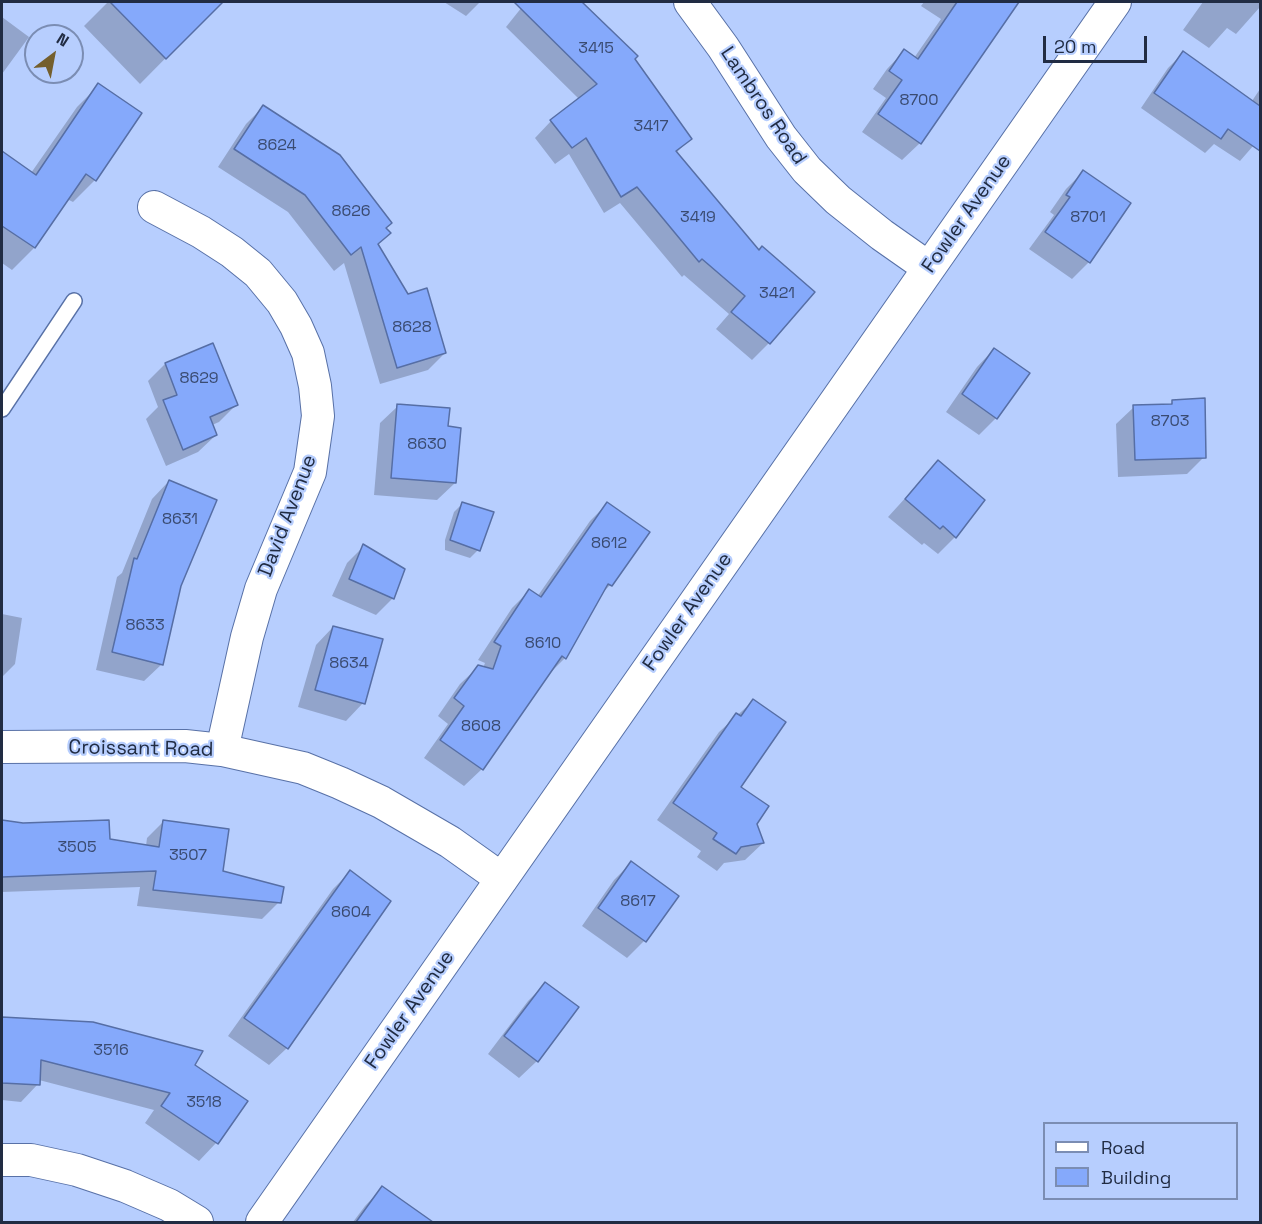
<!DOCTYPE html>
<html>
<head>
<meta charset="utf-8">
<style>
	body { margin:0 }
	#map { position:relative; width:1262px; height:1224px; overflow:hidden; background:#b7cefe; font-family:"Space Grotesk",sans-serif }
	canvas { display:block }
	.frame { position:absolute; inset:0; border:3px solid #212c43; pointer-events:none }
	.legend { position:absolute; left:1043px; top:1122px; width:195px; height:78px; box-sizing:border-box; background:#b7cefe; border:2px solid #7b8db3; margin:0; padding:8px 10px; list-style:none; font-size:18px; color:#212c43 }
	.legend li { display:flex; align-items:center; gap:12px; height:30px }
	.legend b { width:30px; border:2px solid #7b8db3 }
	.north { position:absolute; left:24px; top:24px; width:60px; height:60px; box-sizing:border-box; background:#b7cefe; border:2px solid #7b8db3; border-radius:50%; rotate:32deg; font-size:16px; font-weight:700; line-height:24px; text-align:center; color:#212c43 }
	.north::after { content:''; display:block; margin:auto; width:21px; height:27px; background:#745f2e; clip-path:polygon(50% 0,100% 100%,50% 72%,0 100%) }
	.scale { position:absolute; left:1043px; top:36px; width:104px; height:27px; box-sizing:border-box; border:3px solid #212c43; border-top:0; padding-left:8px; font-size:18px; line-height:21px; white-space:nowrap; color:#212c43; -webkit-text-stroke:4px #b7cefe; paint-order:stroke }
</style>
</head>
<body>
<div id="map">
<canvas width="1262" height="1224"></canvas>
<div class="frame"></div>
<ul class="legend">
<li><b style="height:8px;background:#fff"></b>Road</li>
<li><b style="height:16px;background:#85a9fb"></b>Building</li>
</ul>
<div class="north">N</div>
<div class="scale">20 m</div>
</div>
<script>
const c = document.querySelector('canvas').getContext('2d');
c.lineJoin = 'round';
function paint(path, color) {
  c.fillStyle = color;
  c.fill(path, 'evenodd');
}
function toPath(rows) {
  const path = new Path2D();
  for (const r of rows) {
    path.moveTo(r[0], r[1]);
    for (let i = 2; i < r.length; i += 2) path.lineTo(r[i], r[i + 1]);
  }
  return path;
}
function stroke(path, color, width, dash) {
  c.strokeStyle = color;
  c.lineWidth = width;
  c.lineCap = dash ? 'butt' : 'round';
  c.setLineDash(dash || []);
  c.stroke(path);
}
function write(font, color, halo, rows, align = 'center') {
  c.font = font + ' "Space Grotesk",sans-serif';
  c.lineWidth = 4.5;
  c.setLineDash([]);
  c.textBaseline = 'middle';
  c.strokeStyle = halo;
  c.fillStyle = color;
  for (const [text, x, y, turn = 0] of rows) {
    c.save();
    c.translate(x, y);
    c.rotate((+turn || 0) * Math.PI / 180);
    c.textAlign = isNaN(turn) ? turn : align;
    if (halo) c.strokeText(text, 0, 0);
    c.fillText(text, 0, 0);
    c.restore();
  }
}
paint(toPath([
	[108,2,221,2,140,84,84,26],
	[444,2,480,2,466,16],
	[526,2,579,2,582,4,633,58,690,139,676,153,769,343,752,360,716,329,729,314,684,275,682,277,620,203,604,213,569,154,555,164,535,138,551,121,579,99,506,27],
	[924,2,1017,2,920,143,902,160,862,132,886,98,873,89,887,69,904,51,914,58,941,19,921,6],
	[1203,2,1260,2,1260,7,1236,34,1227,28,1209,48,1183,30],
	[2,17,29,37,2,74],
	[1183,53,1252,101,1260,89,1260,138,1240,161,1214,144,1205,153,1141,108,1168,68],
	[99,85,140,113,95,180,73,202,67,199,34,248,12,270,2,263,2,153,31,173,77,107],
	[263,107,385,228,377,245,445,353,428,370,380,384,344,263,334,271,288,212,218,167,246,124],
	[1083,172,1089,262,1072,279,1029,249,1054,215,1050,212,1066,189],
	[994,349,996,418,979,435,946,412,977,367],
	[165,364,236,405,219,422,212,425,216,435,198,452,166,466,146,419,158,407,148,381],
	[1173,401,1204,457,1187,474,1118,477,1116,424,1134,407,1169,406],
	[398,406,446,428,455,483,437,500,374,495,380,423],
	[938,462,955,537,938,554,924,543,922,545,888,517],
	[169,481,180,586,162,664,144,681,96,670,117,577,122,573,152,499],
	[462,504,478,550,470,558,445,550,445,540,454,512],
	[607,504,648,532,610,585,599,597,565,658,548,675,482,769,464,786,424,758,448,724,438,716,460,684,478,667,483,668,485,663,478,660,512,608,529,591,537,597,590,521],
	[364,546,393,598,376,615,332,596,347,563],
	[2,614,22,618,15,664,2,677],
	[333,627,363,703,346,721,298,707,316,645],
	[753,701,739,787,763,843,745,860,724,863,717,871,697,857,701,851,657,820,719,732],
	[164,821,222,873,279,902,262,919,137,906,140,887,2,892,2,822,146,846,147,838],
	[631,863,644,941,627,958,582,926,614,880],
	[350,872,287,1048,269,1065,228,1036,333,889],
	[545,984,577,1007,537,1061,519,1078,488,1054,528,1001],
	[2,1019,93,1024,193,1065,246,1102,216,1143,199,1161,145,1123,154,1110,39,1080,38,1084,21,1102,2,1100],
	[382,1188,430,1222,353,1222,365,1206]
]), '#0003');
const building = toPath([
	[110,2,223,2,166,59,110,2],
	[514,2,582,2,638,56,635,59,692,139,676,151,759,250,762,246,815,292,770,344,731,312,745,296,702,259,699,262,637,187,621,197,586,138,572,148,550,120,597,84,514,2],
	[957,2,1019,2,921,144,878,114,902,80,889,71,904,49,918,59,957,2],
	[1183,51,1260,106,1260,151,1228,129,1221,139,1154,93,1183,51],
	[98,83,142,113,96,181,86,174,35,248,2,226,2,151,36,175,98,83],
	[263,105,340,155,392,223,386,228,391,233,378,244,408,294,427,288,446,353,397,368,361,247,351,255,305,195,234,149,263,105],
	[1083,170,1131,203,1090,263,1045,232,1070,197,1066,195,1083,170],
	[213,343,238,405,210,417,217,435,183,450,163,400,177,395,165,363,213,343],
	[994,348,1030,373,997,419,962,394,994,348],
	[1205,398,1206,458,1135,460,1133,405,1172,404,1172,400,1205,398],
	[397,404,450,408,448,426,461,428,456,483,391,478,397,404],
	[938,460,985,500,956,538,943,526,940,529,905,499,938,460],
	[169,480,217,500,181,586,163,665,112,652,134,558,137,559,169,480],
	[462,502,494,512,480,551,450,540,462,502],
	[607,502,650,532,612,586,608,584,566,659,562,656,483,770,440,740,464,706,454,698,478,665,493,669,501,646,494,642,529,589,541,597,607,502],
	[363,544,405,569,394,599,349,579,363,544],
	[333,626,383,639,365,704,315,690,333,626],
	[753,699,786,722,741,787,769,806,757,824,764,843,741,847,736,854,713,839,717,833,673,803,736,713,741,716,753,699],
	[2,820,23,823,109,820,110,839,159,847,163,820,229,829,223,871,284,887,281,903,153,890,156,871,2,877,2,820],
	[631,861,679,896,646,942,598,908,631,861],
	[350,870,391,901,288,1049,244,1018,350,870],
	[545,982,579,1007,538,1062,504,1036,545,982],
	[2,1017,93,1022,203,1051,195,1065,248,1101,218,1144,161,1106,170,1093,41,1060,40,1085,2,1083,2,1017],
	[382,1186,433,1222,356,1222,382,1186]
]);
paint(building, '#85a9fb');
stroke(building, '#566ea5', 1.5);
const service = toPath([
	[2,409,74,301]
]);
const minor = toPath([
	[690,2,723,47,781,137,807,170,838,200,882,235,929,268],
	[154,207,201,232,232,252,258,273,282,302,296,326,308,353,315,386,318,416,310,472,261,589,247,637,222,750],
	[2,747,185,746,222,750,303,768,340,783,381,802,450,842,502,879],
	[2,1160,31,1160,77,1170,125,1186,169,1205,197,1222],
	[262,1222,1115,2]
]);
stroke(service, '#5871a7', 18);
stroke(minor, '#5871a7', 34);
stroke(service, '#fff', 15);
stroke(minor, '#fff', 32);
write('16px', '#3a4b71', null, [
	["3415",596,49],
	["8700",919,101],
	["3417",651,127],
	["8624",277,146],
	["8626",351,212],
	["3419",698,218],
	["8701",1088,218],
	["3421",777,294],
	["8628",412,328],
	["8629",199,379],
	["8703",1170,422],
	["8630",427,445],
	["8631",180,520],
	["8612",609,544],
	["8633",145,626],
	["8610",543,644],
	["8634",349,664],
	["8608",481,727],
	["3505",77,848],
	["3507",188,856],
	["8617",638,902],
	["8604",351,913],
	["3516",111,1051],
	["3518",204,1103]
]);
write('20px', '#212c43', '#b7cefe', [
	["Lambros Road",763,106,56],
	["Fowler Avenue",967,214,-55],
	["David Avenue",288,516,-69],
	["Fowler Avenue",688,612,-55],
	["Croissant Road",141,749,1],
	["Fowler Avenue",410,1010,-55]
]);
</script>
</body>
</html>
